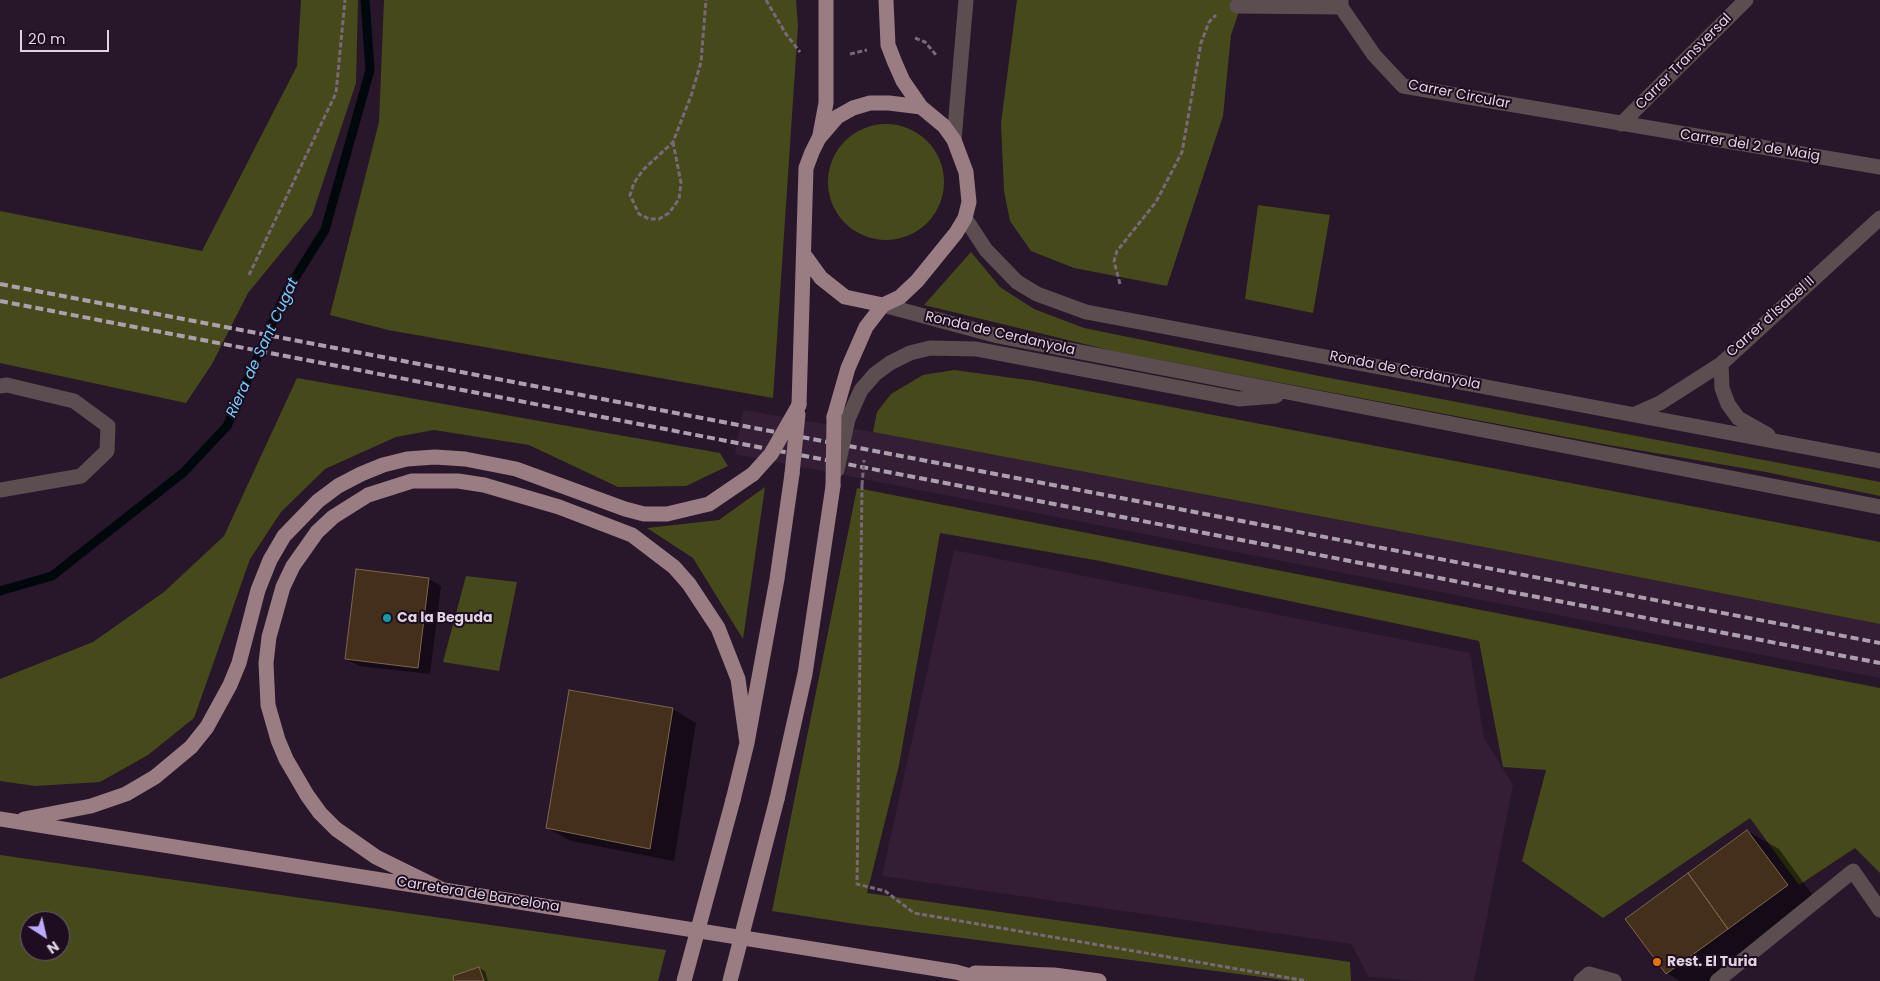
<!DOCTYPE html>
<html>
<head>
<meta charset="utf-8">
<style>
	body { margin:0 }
	#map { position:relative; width:1880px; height:981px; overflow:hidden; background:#28162a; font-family:Poppins,sans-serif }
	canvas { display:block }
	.north { position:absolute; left:20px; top:911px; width:50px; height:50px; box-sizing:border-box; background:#1e0d20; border:1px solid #6b5c6d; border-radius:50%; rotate:145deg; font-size:14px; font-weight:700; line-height:20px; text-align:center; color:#dfd3e0 }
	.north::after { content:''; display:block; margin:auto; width:18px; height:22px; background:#b9abf7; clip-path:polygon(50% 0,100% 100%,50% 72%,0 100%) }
	.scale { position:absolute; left:20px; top:30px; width:89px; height:22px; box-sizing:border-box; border:2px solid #dfd3e0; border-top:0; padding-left:6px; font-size:15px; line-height:18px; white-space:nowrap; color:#dfd3e0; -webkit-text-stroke:4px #1e0d20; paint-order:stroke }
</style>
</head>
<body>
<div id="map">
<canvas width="1880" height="981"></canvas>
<div class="north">N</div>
<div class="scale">20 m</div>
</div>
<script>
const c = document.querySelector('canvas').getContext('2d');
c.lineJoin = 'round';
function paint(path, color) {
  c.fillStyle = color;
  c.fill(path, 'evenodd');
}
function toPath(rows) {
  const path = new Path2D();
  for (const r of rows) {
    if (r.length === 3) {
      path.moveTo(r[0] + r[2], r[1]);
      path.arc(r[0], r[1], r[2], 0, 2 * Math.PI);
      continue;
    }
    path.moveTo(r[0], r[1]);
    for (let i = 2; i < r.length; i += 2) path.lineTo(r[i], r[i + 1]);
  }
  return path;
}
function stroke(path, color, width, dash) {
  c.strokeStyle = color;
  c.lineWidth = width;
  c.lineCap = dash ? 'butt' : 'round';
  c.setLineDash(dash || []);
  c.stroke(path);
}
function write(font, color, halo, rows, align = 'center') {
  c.font = font + ' Poppins,sans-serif';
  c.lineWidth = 4;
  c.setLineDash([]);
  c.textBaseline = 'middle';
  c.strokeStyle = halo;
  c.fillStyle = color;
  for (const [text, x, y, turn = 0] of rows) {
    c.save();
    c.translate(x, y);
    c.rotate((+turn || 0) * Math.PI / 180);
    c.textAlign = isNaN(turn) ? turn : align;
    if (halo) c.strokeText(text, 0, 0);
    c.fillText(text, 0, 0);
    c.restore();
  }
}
paint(toPath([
	[743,410,873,432,1489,548,1880,624,1880,678,735,454],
	[954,550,1470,653,1484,738,1513,785,1474,981,1421,981,1369,977,1351,944,882,876]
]), '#341e35');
paint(toPath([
	[301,0,358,0,356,83,312,215,248,293,212,364,186,403,0,363,0,211,202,251,297,66],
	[384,0,796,0,798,26,773,398,388,330,330,315,379,122],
	[1017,0,1243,0,1231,35,1223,116,1167,286,1074,268,1031,251,1010,221,1004,191,1001,123],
	[886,182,58],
	[1258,205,1330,215,1313,313,1245,299],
	[971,252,1000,287,1034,309,1084,328,1314,375,1880,482,1880,496,1766,472,1603,444,1113,351,924,305],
	[954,370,1035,381,1880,542,1880,624,1489,548,873,432,877,412,891,394,923,375],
	[297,378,720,453,728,466,686,486,618,487,529,445,434,430,396,437,325,469,281,512,250,559,194,718,148,755,100,782,35,786,0,781,0,679,93,642,164,592,224,536],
	[765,487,743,639,693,558,647,528,719,520],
	[857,488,1880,688,1880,873,1855,848,1799,885,1750,818,1603,918,1522,861,1546,770,1503,767,1479,641,1100,561,940,533,899,765,867,893,1350,962,1351,981,1292,981,855,924,772,911],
	[466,576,517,582,499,671,443,662],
	[0,855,666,950,658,981,0,981],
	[30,921,60,921,60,951,30,951]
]), '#464a1a');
paint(toPath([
	[429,579,441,586,430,674,359,666,346,659],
	[570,691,673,709,696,723,674,861,571,841,547,828],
	[1747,831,1779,849,1819,904,1714,981,1680,981,1667,973,1627,919],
	[479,968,485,971,488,981,456,981]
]), '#0007');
stroke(toPath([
	[0,591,52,576,184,472,227,426,286,292,325,230,370,70,365,0]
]), '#01080c', 9);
const building = toPath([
	[356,569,429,578,418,668,345,659,356,569],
	[569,690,673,708,650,849,546,828,569,690],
	[1747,830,1788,885,1728,929,1688,873,1747,830],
	[1688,873,1728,929,1666,974,1625,919,1688,873],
	[479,967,484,981,454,981,453,976,479,967]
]);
paint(building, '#442f1b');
stroke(building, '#7d6550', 1);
stroke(toPath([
	[766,0,786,34,800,52],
	[915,38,925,42,937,56],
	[850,54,867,50],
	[673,142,681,183,679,199,669,213,659,219,649,219,639,214,630,195,634,183,643,170,673,142,691,96,701,62,706,0],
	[249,275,336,93,345,0],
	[1120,284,1114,261,1117,251,1156,202,1182,152,1201,43,1209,22,1216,15],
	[862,485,857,884,885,891,914,913,1307,981]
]), '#78697a', 3, [5, 2.5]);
stroke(toPath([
	[1341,0,1341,7,1374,55,1403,86,1880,167],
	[1237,6,1341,7],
	[1621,124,1746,0],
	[954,140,966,0],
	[965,218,986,250,1017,282,1037,294,1086,312,1880,461],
	[883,305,998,336,1880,507],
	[1721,364,1722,388,1728,404,1738,418,1768,435],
	[0,386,7,385,74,401,108,426,107,451,81,476,0,490],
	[1635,414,1660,403,1721,364,1880,218],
	[848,419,861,390,875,374,890,363,910,353,930,348,976,349,1239,399,1276,396],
	[1581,981,1589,974,1614,981],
	[1717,981,1853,871,1880,910]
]), '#5c4d50', 15);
stroke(toPath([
	[820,135,826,103,826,0],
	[805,256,821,278,845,297,883,305],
	[799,405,806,168,812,152,819,138,837,117,853,108,870,103,889,103,921,107],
	[834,417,848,368,866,327,883,305,900,297,917,281,956,233,965,218,969,202,966,172,954,140,944,126,921,107,903,81,895,63,888,45,886,0],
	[777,799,805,674,833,486],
	[733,800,747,743,777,579,792,474],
	[0,819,956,972,988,981],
	[24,819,91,806,126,794,155,777,191,747,207,727,230,685,239,663,258,590,270,560,284,536,318,501,338,486,361,474,383,465,407,459,435,457,465,459,516,469,625,509,644,514,667,514,709,504,753,474],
	[441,889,376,857,336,829,320,813,307,795,286,759,278,740,268,705,266,663,269,637,283,587,293,566,317,532,333,517,368,495,412,481,458,481,484,485,559,507,632,535,674,567,689,584,718,628,738,679,747,743],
	[975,973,1054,975,1099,981]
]), '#9a7c83', 15);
stroke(toPath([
	[0,284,1880,643],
	[0,301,1880,663]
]), '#ac9fae', 4, [8, 4]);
stroke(toPath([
	[862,485,864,460]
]), '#78697a', 3, [5, 2.5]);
stroke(toPath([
	[837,470,848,419]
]), '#5c4d50', 15);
stroke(toPath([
	[753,474,771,454,799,405],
	[792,474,798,414],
	[833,486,834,417],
	[684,981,733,800],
	[730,981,777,799]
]), '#9a7c83', 15);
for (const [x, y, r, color] of [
	[387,618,5,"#0f9aa8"],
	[1657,962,5,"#e8710a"]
]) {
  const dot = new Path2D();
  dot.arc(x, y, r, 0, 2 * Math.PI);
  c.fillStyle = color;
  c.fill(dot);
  stroke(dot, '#1e0d20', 2);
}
write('14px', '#dfd3e0', '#1e0d20', [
	["Carrer Transversal",1684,62,-45],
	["Carrer Circular",1459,95,11],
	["Carrer del 2 de Maig",1750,146,9],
	["Carrer d'Isabel II",1771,317,-42],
	["Ronda de Cerdanyola",1000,334,13],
	["Ronda de Cerdanyola",1405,371,11],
	["Carretera de Barcelona",478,895,9]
]);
write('bold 14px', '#dfd3e0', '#1e0d20', [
	["Ca la Beguda",397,618],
	["Rest. El Turia",1667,962]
], 'left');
write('italic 15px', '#6fcef8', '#1e0d20', [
	["Riera de Sant Cugat",263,348,-65]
]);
</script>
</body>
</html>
